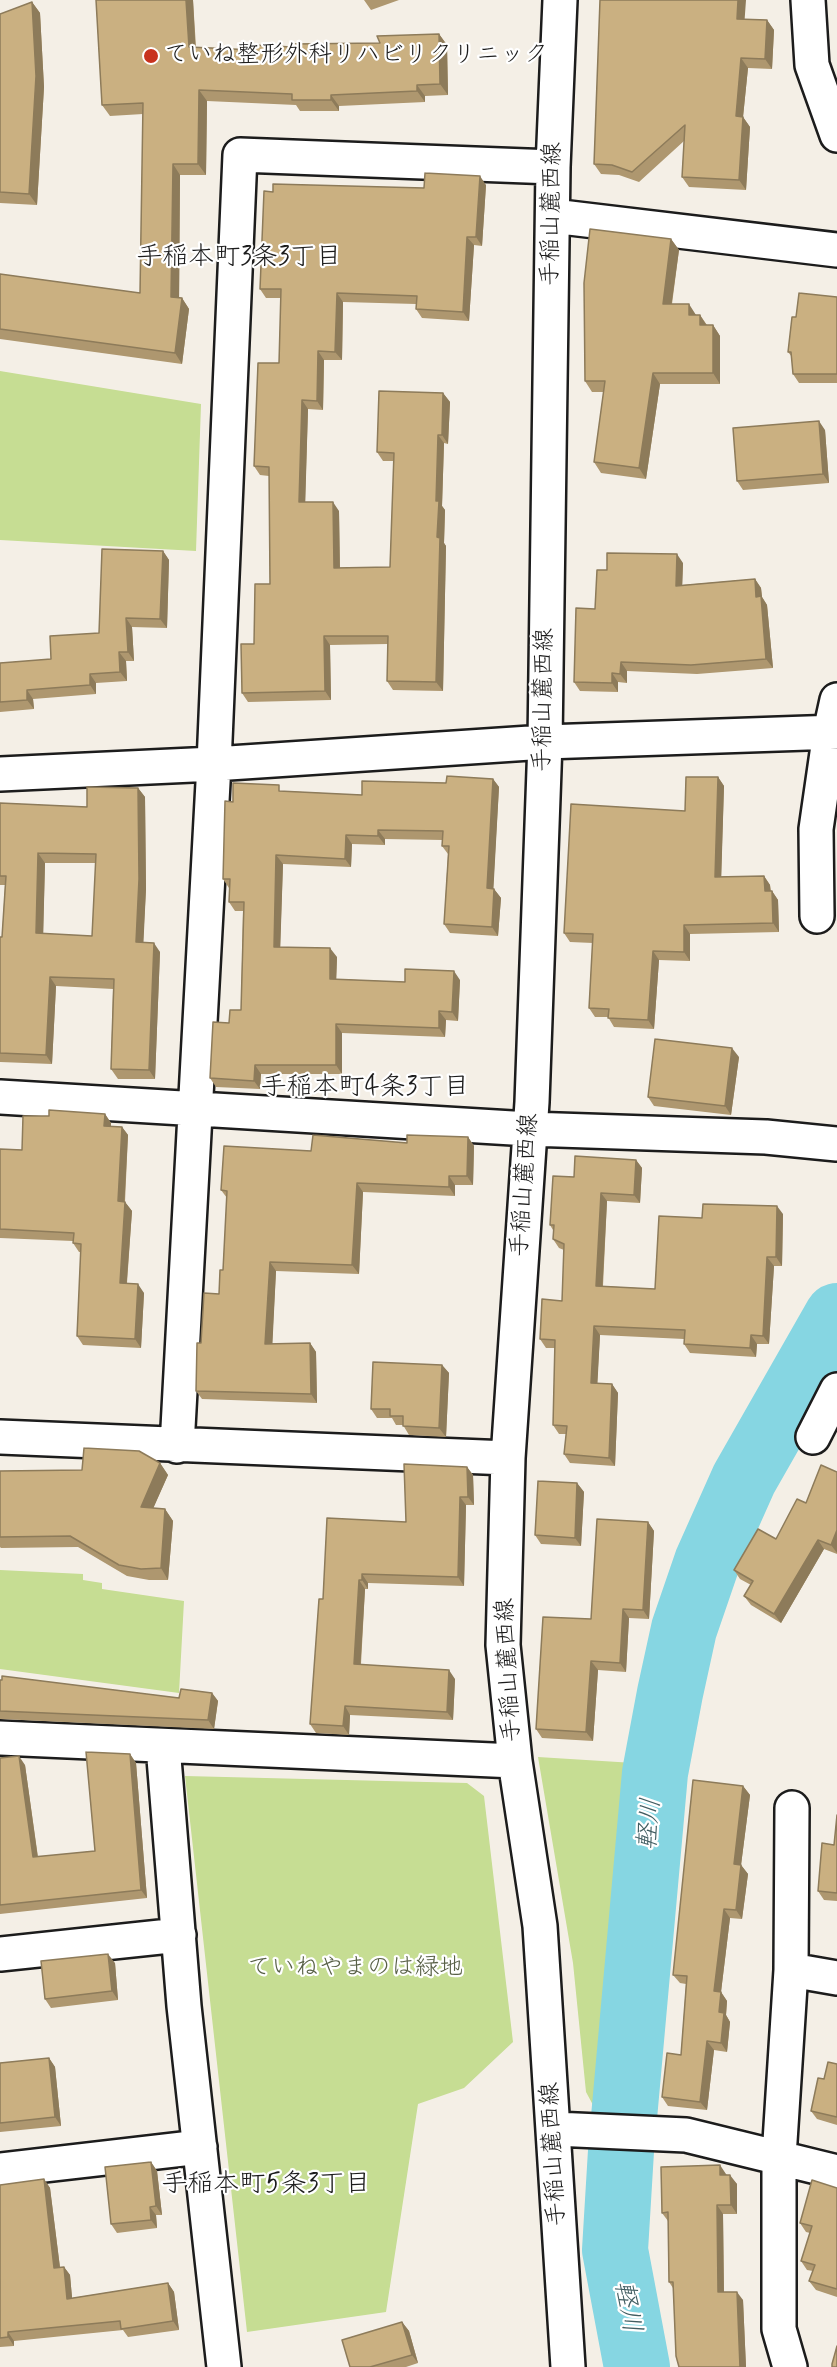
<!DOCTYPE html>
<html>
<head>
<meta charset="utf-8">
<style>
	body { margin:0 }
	canvas { display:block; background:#f4efe6 }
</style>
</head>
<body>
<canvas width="837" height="2367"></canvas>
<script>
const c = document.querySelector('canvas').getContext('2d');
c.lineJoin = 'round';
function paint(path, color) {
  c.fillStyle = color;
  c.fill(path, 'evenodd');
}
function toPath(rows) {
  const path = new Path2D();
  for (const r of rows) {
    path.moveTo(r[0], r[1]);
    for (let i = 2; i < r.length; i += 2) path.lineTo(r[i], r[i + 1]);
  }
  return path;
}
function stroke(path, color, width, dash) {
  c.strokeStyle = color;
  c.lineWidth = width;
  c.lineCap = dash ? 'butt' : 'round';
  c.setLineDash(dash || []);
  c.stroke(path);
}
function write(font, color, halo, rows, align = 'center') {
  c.font = font + ' Mynerve,"Klee One",sans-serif';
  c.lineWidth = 4.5;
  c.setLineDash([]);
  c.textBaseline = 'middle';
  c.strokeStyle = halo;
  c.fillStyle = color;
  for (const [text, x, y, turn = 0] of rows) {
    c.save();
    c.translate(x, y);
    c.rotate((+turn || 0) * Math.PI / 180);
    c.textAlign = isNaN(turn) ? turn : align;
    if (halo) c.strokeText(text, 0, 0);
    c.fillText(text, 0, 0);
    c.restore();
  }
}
paint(toPath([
	[0,371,201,404,196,551,0,540],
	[0,1570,83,1574,83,1580,102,1583,102,1589,184,1601,179,1693,0,1669],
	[538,1757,634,1763,607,2106,593,2105,586,2092,573,1963],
	[185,1776,467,1783,484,1796,513,2042,464,2088,418,2104,386,2312,247,2332]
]), '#c6dd93');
stroke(toPath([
	[637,2367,615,2250,621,2151,655,1773,670,1693,684,1629,707,1562,744,1479,837,1316]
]), '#86d6e2', 66);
const minor = toPath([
	[560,0,553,167,545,742,532,1102,508,1458,503,1645,515,1761,540,1926,568,2367],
	[808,0,812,65,837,135],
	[553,216,837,250],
	[0,774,214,764,545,742,837,732],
	[817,916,816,829,830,732,837,700],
	[0,1097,529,1129,766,1137,837,1144],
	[0,1437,508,1458],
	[813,1437,837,1390],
	[177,1446,214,764,240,155,553,167],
	[0,1738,515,1761],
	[163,1746,184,2006,224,2367],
	[0,1954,179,1935],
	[791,1970,837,1978],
	[555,2129,686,2135,837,2172],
	[0,2170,200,2147],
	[790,2367,779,2329,779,2157,791,1970,792,1808]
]);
stroke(minor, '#1c1c1c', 38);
stroke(minor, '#fff', 33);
paint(toPath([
	[96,0,193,0,196,47,254,50,292,47,380,43,439,34,447,45,448,95,425,96,425,102,339,106,339,111,300,111,296,105,207,101,206,175,180,175,179,298,182,298,189,309,182,364,0,339,0,274,140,293,143,114,110,116,102,105],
	[364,0,399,0,371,10],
	[32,2,40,13,44,87,37,205,0,203,0,14],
	[745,19,767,20,774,30,772,69,748,68,743,117,750,127,746,190,689,187,682,177,684,141,639,182,619,175,601,174,594,164],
	[486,185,482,246,474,245,469,321,422,318,416,309,416,304,343,302,342,360,324,360,323,410,308,409,305,502,339,511,340,568,390,567,394,461,383,461,377,452,443,393,450,402,448,444,444,443,442,506,445,510,444,543,446,546,443,691,393,690,387,681,388,644,330,645,331,700,248,702,242,693,254,644,270,584,269,476,260,475,254,466,279,363,281,298,266,298,260,289,424,188],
	[671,239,679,250,672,304,696,315,700,315,707,325,713,325,720,336,720,384,660,384,646,479,601,473,594,462,604,392,592,392,585,381],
	[837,297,837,383,799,383,793,374,792,357,788,352,796,317],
	[825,430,829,483,743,490,737,481],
	[163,551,169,560,167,628,132,627,134,661,126,661,127,681,96,683,96,694,33,699,34,709,0,712,0,663,51,659,99,633],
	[683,563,682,585,755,579,761,588,762,597,767,605,773,668,697,674,627,671,627,683,618,682,618,692,580,691,574,682,607,570],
	[718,777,724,786,721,877,764,876,770,885,771,891,772,891,778,900,779,932,690,934,690,961,659,960,654,1029,614,1027,608,1017,595,1017,589,1008,593,943,570,942,564,933,685,811],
	[493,779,499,787,493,889,494,889,501,898,498,936,450,933,444,924,448,854,442,846,443,840,385,839,385,845,352,844,351,867,283,864,280,947,337,957,336,979,405,982,460,980,458,1021,446,1020,445,1037,342,1033,342,1074,261,1074,260,1089,216,1087,210,1078,229,1023,241,1010,243,911,235,911,229,902,229,888,223,879,233,802,283,791,362,795,446,783],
	[138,788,145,797,146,889,143,942,160,952,155,1079,118,1079,111,1069,113,989,56,986,52,1064,0,1062,0,937,2,937,5,885,0,885,0,803,87,807],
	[45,863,96,863,92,936,43,934],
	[739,1057,731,1115,654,1106,648,1097],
	[105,1114,111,1123,111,1126,122,1127,128,1135,125,1202,132,1211,127,1283,144,1293,141,1348,83,1345,77,1336,81,1252,79,1252,73,1243,73,1241,0,1238,0,1149,22,1150,49,1116],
	[468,1137,474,1146,473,1185,455,1185,455,1196,363,1192,359,1274,276,1271,272,1344,310,1343,316,1352,317,1403,202,1399,196,1391,201,1343,219,1294,223,1270,227,1198,221,1190,311,1151],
	[636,1160,642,1168,640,1203,607,1201,603,1286,655,1289,702,1218,783,1214,782,1266,774,1266,769,1344,757,1344,756,1357,690,1353,684,1344,684,1339,600,1335,597,1384,612,1384,618,1393,615,1466,570,1463,564,1454,566,1434,559,1434,553,1425,555,1348,546,1348,540,1339,562,1301,564,1250,559,1248,553,1239,553,1230,550,1225,574,1177],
	[442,1365,449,1373,446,1437,409,1435,403,1425,396,1425,392,1418,377,1418,371,1409],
	[160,1463,168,1475,153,1508,165,1509,173,1521,168,1580,149,1580,127,1576,78,1547,1,1548,0,1547,0,1471,82,1470],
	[467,1467,473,1475,474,1505,466,1505,464,1586,368,1583,368,1589,365,1589,361,1664,455,1679,453,1720,350,1715,349,1735,316,1733,310,1724,323,1599,406,1522],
	[837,1472,837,1554,824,1549,781,1623,751,1605,744,1596,751,1585,740,1579,734,1570,776,1539,806,1503],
	[577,1483,584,1492,581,1546,541,1544,535,1535],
	[648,1522,654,1531,649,1619,629,1618,626,1672,598,1670,593,1741,542,1738,536,1729,591,1619],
	[0,1680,179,1698,212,1693,218,1701,214,1729,0,1719],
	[130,1754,136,1763,147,1898,0,1914,0,1758,25,1765,38,1857,95,1851],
	[743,1786,750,1795,741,1865,748,1874,742,1919,730,1918,721,1992,727,2001,726,2015,730,2022,727,2052,714,2050,707,2110,668,2106,662,2097,681,2055,686,1984,680,1983,673,1975],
	[837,1815,837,1901,824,1900,818,1891,834,1845],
	[115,1963,118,2000,51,2008,45,1999],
	[49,2058,55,2067,61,2126,0,2132,0,2063],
	[837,2064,837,2125,817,2119,811,2111,824,2079],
	[151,2162,157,2171,162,2215,156,2215,157,2228,117,2233,111,2224],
	[726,2174,737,2184,737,2214,723,2214,724,2292,743,2300,746,2367,679,2367,673,2288,669,2282,668,2221,662,2213],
	[44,2179,50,2188,60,2267,64,2267,70,2275,72,2298,168,2283,174,2292,179,2330,128,2337,123,2330,14,2341,14,2346,0,2347,0,2185],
	[837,2188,837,2297,816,2290,809,2281,813,2271,807,2270,801,2261,810,2233,806,2232,800,2223],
	[402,2322,409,2331,418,2363,406,2367,350,2367]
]), '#ae976f');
paint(toPath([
	[186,0,193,0,196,58,189,47],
	[738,0,746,0,744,28,737,19],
	[32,2,40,13,44,87,37,205,29,194],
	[767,20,774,30,772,69,765,59],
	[439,34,447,45,448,95,440,84],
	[741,58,748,68,743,117,750,127,746,190,739,180,736,116],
	[417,85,425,96,425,102,417,91],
	[199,90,207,101,206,175,198,164],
	[331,95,339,106,339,111,331,100],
	[173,164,180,175,179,308,171,297],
	[480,176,486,185,482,246,476,237],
	[467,237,474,245,469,321,463,312],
	[671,239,679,250,670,315,663,304],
	[337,293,343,302,342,360,335,352],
	[182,298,189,309,182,364,175,353],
	[689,304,696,315,689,315],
	[700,315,707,326,700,325],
	[713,325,720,336,720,384,713,373],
	[318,351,324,360,323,410,317,401],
	[653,373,660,384,646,479,639,468],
	[443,393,450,402,448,444,442,435],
	[302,400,308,409,305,511,299,502],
	[819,421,825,430,829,483,823,474],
	[438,435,444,443,442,506,445,510,444,543,446,546,443,691,436,682,437,537,436,501],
	[333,502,339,511,340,577,334,568],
	[163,551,169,560,167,628,160,619],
	[677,554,683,563,682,594,676,586],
	[755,579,761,588,762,597,767,605,773,668,766,659,756,597],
	[126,618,132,627,134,661,128,652],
	[324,636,330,645,331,700,325,691],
	[119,652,126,661,127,681,120,672],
	[621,662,627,671,627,683,620,674],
	[612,673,618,682,618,692,612,683],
	[90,674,96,683,96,694,90,685],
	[27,690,33,699,34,709,27,700],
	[718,777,724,786,721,886,715,877],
	[493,779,499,787,493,897,487,888],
	[138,788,145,797,146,889,143,952,136,942],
	[378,830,385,839,385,845,378,836],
	[346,835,352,844,351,867,345,859],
	[38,853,45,863,43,943,36,933],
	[276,855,283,864,280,956,274,947],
	[764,876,770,885,771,900,765,891],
	[494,889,501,898,498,936,492,927],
	[772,891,778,900,779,932,773,923],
	[684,925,690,934,690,961,684,952],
	[154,943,160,952,155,1079,149,1070],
	[330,948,337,957,336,988,330,979],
	[653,951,659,960,654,1029,648,1020],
	[454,971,460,980,458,1021,452,1012],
	[50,977,56,986,52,1064,46,1055],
	[439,1011,446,1020,445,1037,439,1028],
	[336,1024,342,1033,342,1074,336,1065],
	[732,1048,739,1057,731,1115,725,1106],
	[255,1065,261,1074,260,1089,254,1081],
	[105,1114,111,1123,111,1135,104,1126],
	[122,1127,128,1135,124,1210,118,1201],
	[468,1137,474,1146,473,1185,467,1176],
	[636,1160,642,1168,640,1203,634,1195],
	[449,1176,455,1185,455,1196,449,1187],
	[357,1183,363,1192,359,1274,352,1265],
	[601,1193,607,1201,602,1295,596,1286],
	[125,1202,132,1211,126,1292,120,1283],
	[777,1206,783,1214,782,1266,776,1257],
	[767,1257,774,1266,769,1344,763,1336],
	[270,1262,276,1271,272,1353,265,1344],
	[138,1284,144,1293,141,1348,135,1339],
	[594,1326,600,1335,597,1392,591,1383],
	[751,1335,757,1344,756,1357,750,1348],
	[310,1343,316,1352,317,1403,311,1394],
	[442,1365,449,1373,446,1437,439,1428],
	[612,1384,618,1393,615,1466,609,1458],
	[160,1463,168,1475,149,1518,141,1507],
	[467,1467,473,1475,474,1505,468,1497],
	[577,1483,584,1492,581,1546,575,1538],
	[460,1497,466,1505,464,1586,458,1577],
	[165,1509,173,1521,168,1580,161,1568],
	[648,1522,654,1531,649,1619,643,1610],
	[837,1530,837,1553,831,1545],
	[818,1540,824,1549,781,1623,774,1614],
	[362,1574,368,1583,368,1589,362,1580],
	[359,1580,365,1589,360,1672,354,1664],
	[623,1609,629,1618,626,1672,620,1663],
	[591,1661,598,1670,593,1741,586,1732],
	[449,1670,455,1679,453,1720,447,1712],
	[212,1693,218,1701,214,1729,208,1720],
	[345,1706,350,1715,349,1735,343,1726],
	[130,1754,136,1763,147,1898,141,1890],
	[19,1756,25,1765,39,1866,33,1857],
	[743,1786,750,1795,740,1873,734,1864],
	[741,1865,748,1874,742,1919,736,1910],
	[724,1909,730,1918,720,2000,714,1991],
	[108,1954,115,1963,118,2000,112,1991],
	[721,1992,727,2001,726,2015,730,2022,727,2052,721,2043,719,2012],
	[707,2041,714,2050,707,2110,700,2102],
	[49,2058,55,2067,61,2126,55,2117],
	[151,2162,157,2171,162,2215,156,2206],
	[720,2165,726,2174,726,2184,720,2175],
	[730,2175,737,2184,737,2214,731,2205],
	[44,2179,50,2188,61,2276,54,2268],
	[717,2205,723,2214,724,2301,718,2292],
	[150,2207,156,2215,157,2228,151,2220],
	[64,2267,70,2275,73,2308,67,2299],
	[168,2283,174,2292,179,2330,173,2321],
	[737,2292,743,2300,746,2367,740,2367],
	[402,2322,409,2331,418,2363,412,2355],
	[8,2332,14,2341,14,2346,8,2337]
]), '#8d7b5a');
const building = toPath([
	[96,0,186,0,189,47,254,50,254,45,292,47,292,44,380,43,377,36,439,34,440,84,417,85,417,91,331,95,331,100,292,100,292,94,199,90,198,164,173,164,171,297,182,298,175,353,0,329,0,274,140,293,143,103,102,105,96,0],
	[600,0,738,0,737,19,767,20,765,59,741,58,736,116,743,117,739,180,682,177,685,125,632,172,612,165,594,164,600,0],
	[32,2,36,76,29,194,0,192,0,14,32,2],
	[425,173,480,176,476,237,467,237,463,312,416,309,417,296,337,293,335,352,318,351,317,401,302,400,299,502,333,502,334,568,390,567,394,453,377,452,379,391,443,393,442,435,438,435,436,501,439,501,437,537,440,538,436,682,387,681,388,636,324,636,325,691,242,693,241,644,254,644,255,584,270,584,269,467,254,466,258,363,279,363,281,289,260,289,264,191,273,192,273,184,424,188,425,173],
	[590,229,671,239,663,304,689,304,689,315,700,315,700,325,713,325,713,373,653,373,639,468,594,462,605,381,585,381,584,283,590,229],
	[799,293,837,297,837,374,793,374,791,352,788,352,792,317,796,317,799,293],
	[819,421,823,474,737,481,733,428,819,421],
	[102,549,163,551,160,619,126,618,128,652,119,652,120,672,90,674,90,685,27,690,27,700,0,702,0,663,51,659,50,636,99,633,102,549],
	[607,553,677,554,676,586,755,579,756,597,761,596,766,659,691,665,621,662,620,674,612,673,612,683,574,682,576,608,595,609,597,570,607,570,607,553],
	[447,776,493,779,487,888,494,889,492,927,444,924,449,846,442,846,443,831,378,830,378,836,346,835,345,859,276,855,274,947,330,948,330,979,405,982,405,969,454,971,452,1012,439,1011,439,1028,336,1024,336,1065,255,1065,254,1081,210,1078,213,1022,229,1023,230,1010,241,1010,244,902,229,902,230,879,223,879,225,801,233,802,233,783,279,785,279,791,362,795,362,781,446,783,447,776],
	[686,777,718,777,715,877,764,876,765,891,772,891,773,923,684,925,684,952,653,951,648,1020,608,1018,609,1009,589,1008,593,934,564,933,571,804,685,811,686,777],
	[87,787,138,788,139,879,136,942,154,943,149,1070,111,1069,114,979,50,977,46,1055,0,1053,0,937,2,937,6,876,0,876,0,803,87,807,87,787],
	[38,853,96,854,92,936,36,933,38,853],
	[655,1039,732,1048,725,1106,648,1097,655,1039],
	[49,1110,105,1114,104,1126,122,1127,118,1201,125,1202,120,1283,138,1284,135,1339,77,1336,81,1244,73,1243,74,1233,0,1229,0,1149,22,1150,23,1116,49,1116,49,1110],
	[313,1135,407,1143,407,1135,468,1137,467,1176,449,1176,449,1187,357,1183,352,1265,270,1262,265,1344,310,1343,311,1394,196,1391,197,1343,201,1343,204,1293,219,1294,220,1270,223,1270,227,1191,221,1190,224,1146,311,1151,313,1135],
	[575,1156,636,1160,634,1195,601,1193,596,1286,655,1289,659,1216,702,1218,703,1204,777,1206,776,1257,767,1257,763,1336,751,1335,750,1348,684,1344,685,1330,594,1326,591,1383,612,1384,609,1458,564,1454,567,1426,553,1425,555,1340,540,1339,542,1299,562,1301,564,1244,553,1239,554,1225,550,1225,553,1176,574,1177,575,1156],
	[373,1362,442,1365,439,1428,403,1426,403,1416,390,1416,390,1409,371,1409,373,1362],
	[84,1448,139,1451,160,1463,141,1507,165,1509,161,1568,141,1569,119,1565,70,1536,0,1537,0,1471,82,1470,84,1448],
	[404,1464,467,1467,468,1497,460,1497,458,1577,362,1574,362,1580,359,1580,354,1664,449,1670,447,1712,345,1706,343,1726,310,1724,319,1599,323,1599,327,1518,406,1522,404,1464],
	[821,1465,837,1472,837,1530,831,1545,818,1540,774,1614,744,1596,753,1581,734,1570,758,1529,776,1539,797,1499,806,1503,821,1465],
	[538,1481,577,1483,575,1538,535,1535,538,1481],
	[597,1519,648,1522,643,1610,623,1609,620,1663,591,1661,586,1732,536,1729,543,1617,591,1619,597,1519],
	[2,1676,179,1698,181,1689,212,1693,208,1720,0,1711,0,1680,2,1680,2,1676],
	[86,1752,130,1754,141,1890,0,1905,0,1758,19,1756,33,1857,95,1851,86,1752],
	[693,1780,743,1786,734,1864,741,1865,736,1910,724,1909,714,1991,721,1992,719,2012,724,2013,721,2043,707,2041,700,2102,662,2097,667,2053,681,2055,687,1976,673,1975,693,1780],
	[837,1815,837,1893,818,1891,822,1843,834,1845,837,1815],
	[108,1954,112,1991,45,1999,41,1961,108,1954],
	[49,2058,55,2117,0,2123,0,2063,49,2058],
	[828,2062,837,2064,837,2117,811,2111,818,2078,824,2079,828,2062],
	[151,2162,156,2206,150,2207,151,2220,111,2224,105,2167,151,2162],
	[720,2165,720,2175,730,2175,731,2205,717,2205,718,2292,737,2292,740,2367,679,2367,676,2356,673,2282,669,2282,668,2212,662,2213,661,2167,720,2165],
	[44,2179,54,2268,64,2267,67,2299,168,2283,173,2321,121,2329,120,2321,8,2332,8,2337,0,2338,0,2185,44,2179],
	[812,2180,837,2188,837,2289,809,2281,815,2265,801,2261,812,2226,800,2223,812,2180],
	[402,2322,412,2355,370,2367,350,2367,342,2340,402,2322],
	[837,2346,837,2367,832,2367,832,2364,837,2346]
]);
paint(building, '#cab081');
stroke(building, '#8d7b5a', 1.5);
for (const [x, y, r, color] of [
	[151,56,8,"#c8321e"]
]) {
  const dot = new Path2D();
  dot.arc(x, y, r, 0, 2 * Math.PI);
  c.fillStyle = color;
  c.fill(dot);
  stroke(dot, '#fff', 2);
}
write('24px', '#1c1c1c', '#fff', [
	["ていね整形外科リハビリクリニック",164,56]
], 'left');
write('24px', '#1c1c1c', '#fff', [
	["手稲山麓西線",553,214,-89],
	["手稲山麓西線",545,700,-89],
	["手稲山麓西線",526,1185,-86],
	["手稲山麓西線",510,1670,-93],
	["手稲山麓西線",555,2154,-93]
]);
write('24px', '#586046', '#fff', [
	["ていねやまのは緑地",355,1969]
]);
write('26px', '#1c1c1c', '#fff', [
	["手稲本町3条3丁目",239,259],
	["手稲本町4条3丁目",365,1089],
	["手稲本町5条3丁目",266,2186]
]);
write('italic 26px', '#415d61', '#fff', [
	["軽川",651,1824,-85],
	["軽川",626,2307,80]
]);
</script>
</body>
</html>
